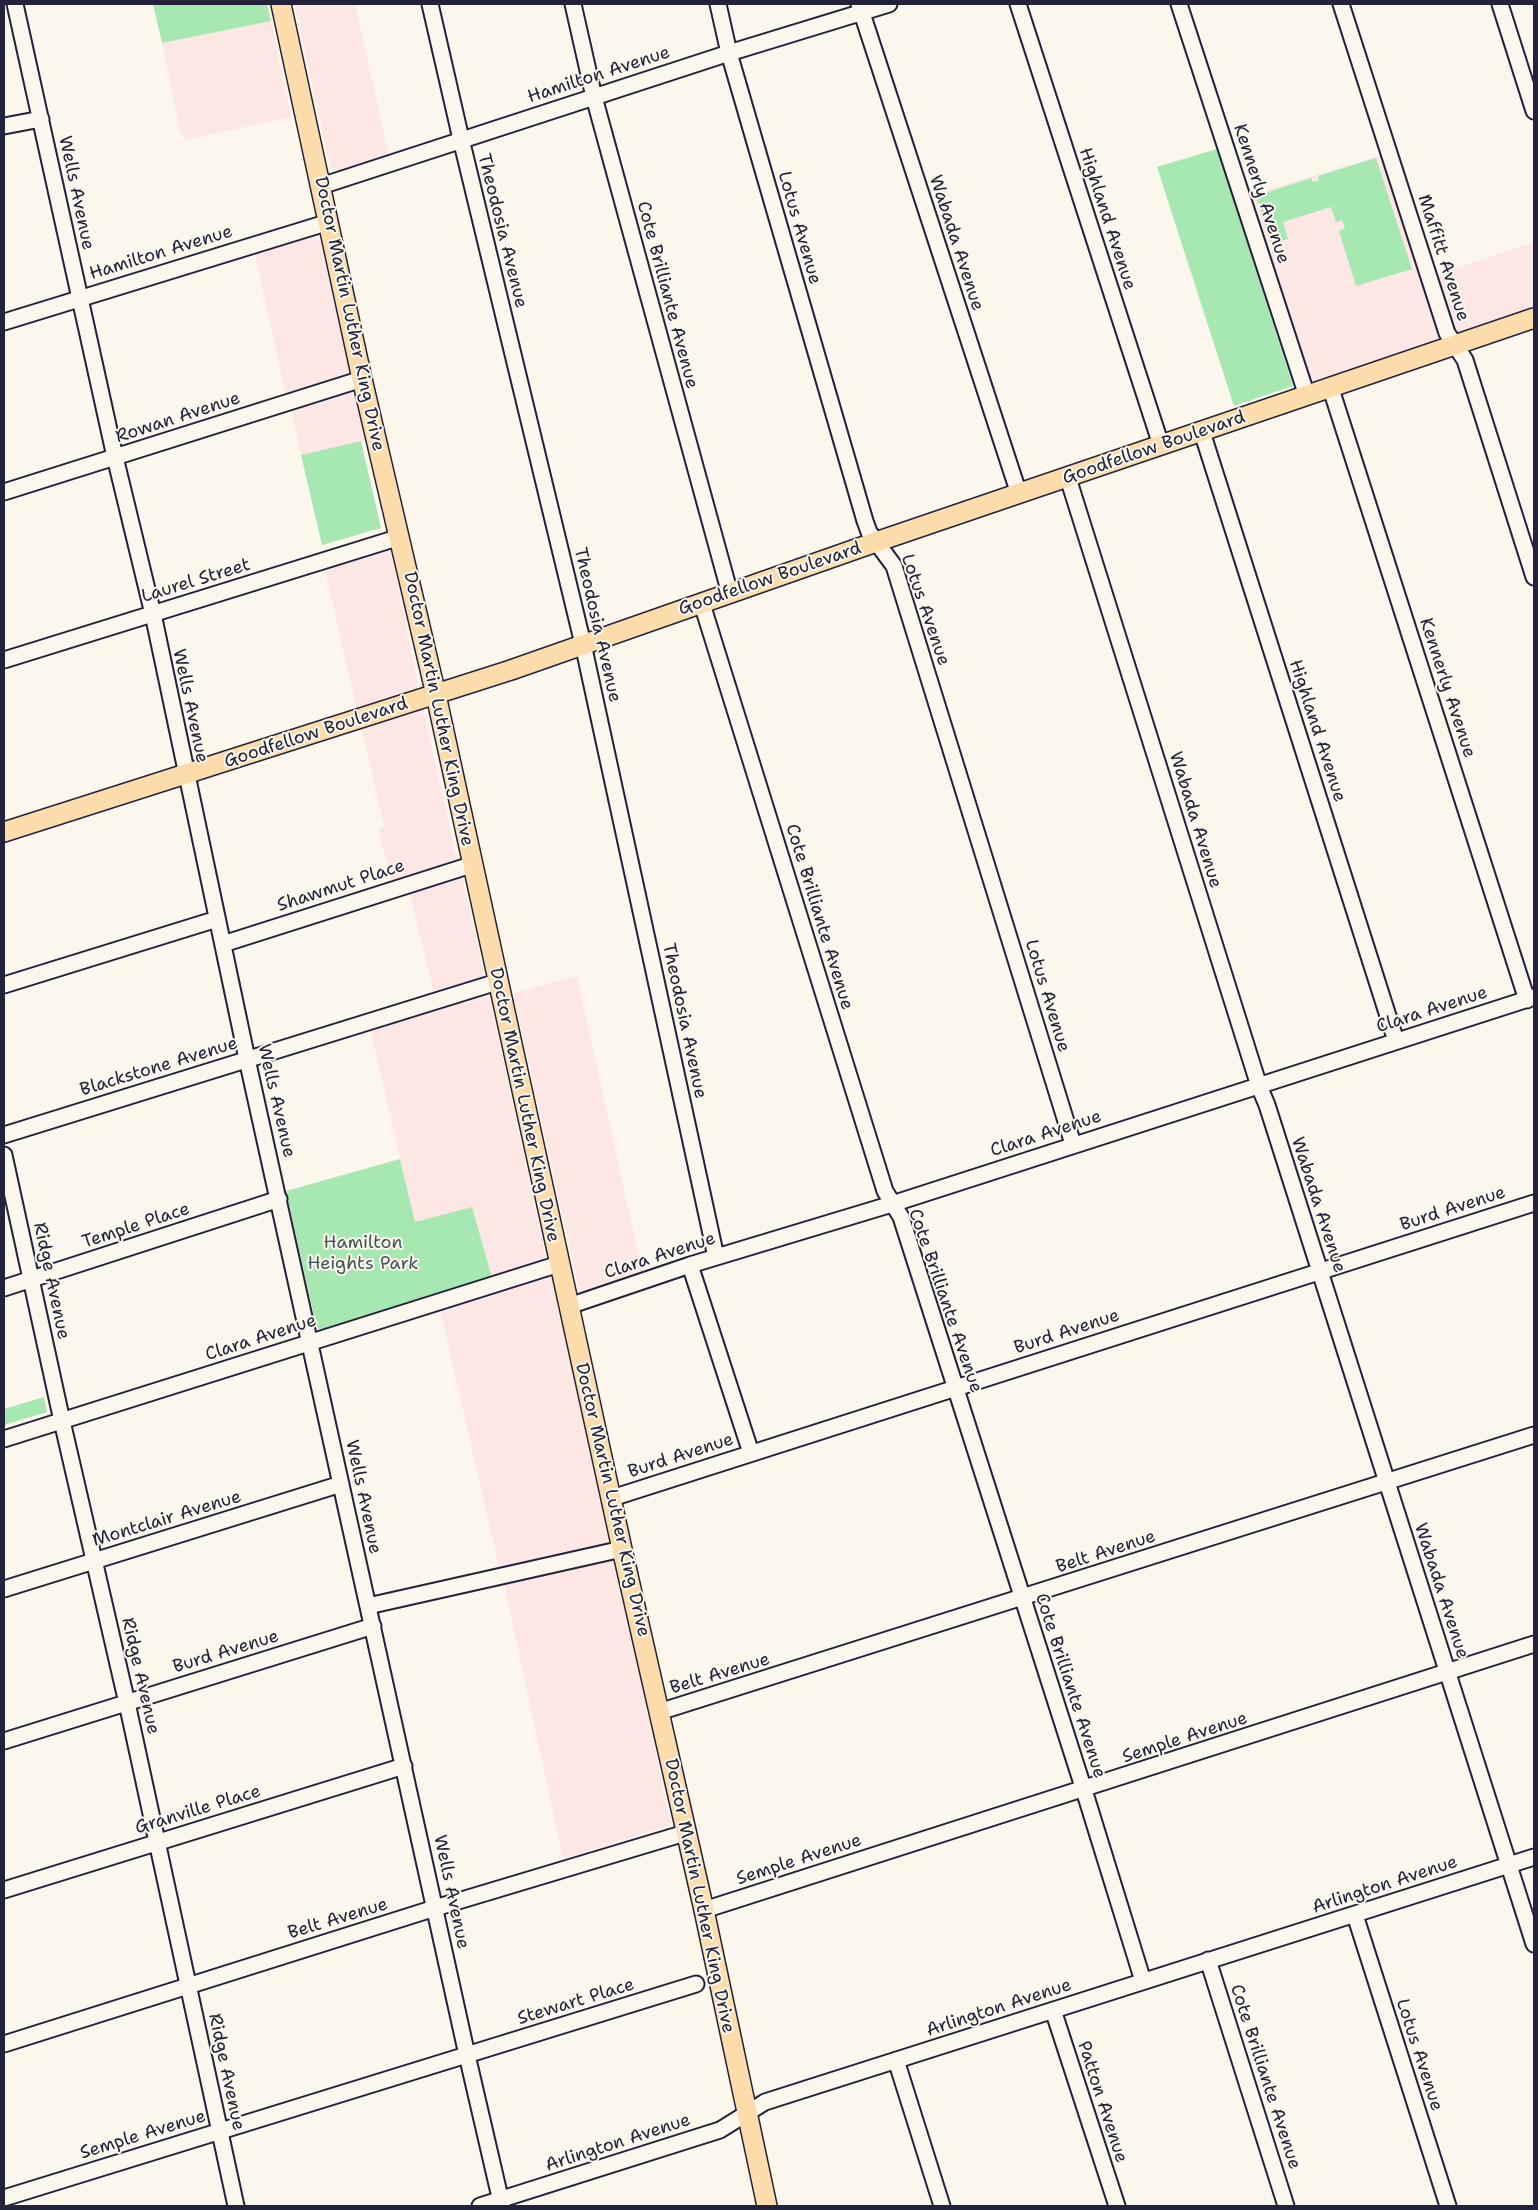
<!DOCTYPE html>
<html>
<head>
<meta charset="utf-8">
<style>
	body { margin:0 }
	#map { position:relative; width:1538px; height:2210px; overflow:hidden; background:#fbf7ec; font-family:"Shantell Sans",sans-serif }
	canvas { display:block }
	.frame { position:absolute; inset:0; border:5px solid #22223b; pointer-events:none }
</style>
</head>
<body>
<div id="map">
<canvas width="1538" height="2210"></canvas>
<div class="frame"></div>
</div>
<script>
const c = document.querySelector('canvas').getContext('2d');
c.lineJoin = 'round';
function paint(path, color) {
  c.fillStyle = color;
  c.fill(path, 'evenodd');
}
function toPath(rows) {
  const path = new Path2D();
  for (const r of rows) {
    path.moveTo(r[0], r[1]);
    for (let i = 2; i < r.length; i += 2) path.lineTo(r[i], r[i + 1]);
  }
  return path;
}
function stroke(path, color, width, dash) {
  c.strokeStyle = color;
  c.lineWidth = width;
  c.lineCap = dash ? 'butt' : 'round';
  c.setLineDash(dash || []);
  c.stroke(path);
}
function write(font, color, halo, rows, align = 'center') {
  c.font = font + ' "Shantell Sans",sans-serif';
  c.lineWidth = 4;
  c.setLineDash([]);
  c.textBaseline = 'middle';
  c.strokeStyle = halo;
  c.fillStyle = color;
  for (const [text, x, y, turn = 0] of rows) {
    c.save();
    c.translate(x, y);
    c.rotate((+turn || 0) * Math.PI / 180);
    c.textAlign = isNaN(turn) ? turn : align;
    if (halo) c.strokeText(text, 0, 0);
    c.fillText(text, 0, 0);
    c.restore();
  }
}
paint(toPath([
	[294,4,355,4,389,155,336,171,330,166],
	[271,21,291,117,185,140,180,132,162,43],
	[1382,155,1442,333,1442,338,1313,383,1310,381,1251,195],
	[312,234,320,240,350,372,348,377,286,397,255,253],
	[1534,242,1534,308,1459,334,1456,333,1437,275],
	[350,391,356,396,365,440,301,455,291,410],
	[385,549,392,555,418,686,417,691,357,711,324,565],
	[417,711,421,712,425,716,457,859,456,862,392,883,378,829,384,826,362,729],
	[462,876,484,974,481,978,475,981,434,994,409,890],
	[577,976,643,1275,584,1292,578,1286,513,993],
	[484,993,490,999,545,1255,544,1260,538,1263,492,1278,415,1222,370,1028],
	[547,1276,552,1278,554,1283,608,1540,606,1545,499,1568,440,1309],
	[610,1559,617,1565,671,1825,563,1859,504,1583]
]), '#fce7e5');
paint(toPath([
	[153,4,267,4,271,21,162,43],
	[1217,149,1293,386,1234,406,1157,167],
	[1376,158,1412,269,1356,286,1339,231,1345,228,1342,220,1336,222,1331,207,1283,222,1288,239,1271,244,1256,196,1311,178,1313,182,1319,180,1318,176],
	[361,441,381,528,322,545,301,455],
	[400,1159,415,1222,472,1207,492,1278,320,1330,316,1325,286,1191],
	[44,1397,47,1412,4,1425,4,1409]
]), '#a7e8b2');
const minor = toPath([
	[15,4,115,457,153,614,247,1059,467,2055,502,2206],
	[430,4,461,139,583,644,716,1257],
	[573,4,594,97,730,594],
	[718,4,729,53,865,521,869,532,894,566,1073,1144],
	[859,4,1019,494],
	[1018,4,1161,445],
	[1179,4,1307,396],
	[1341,4,1447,333,1465,360,1534,577],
	[1500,4,1534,111],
	[4,126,41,119],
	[321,186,729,53,889,4],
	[4,322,329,222],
	[1331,389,1527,1000],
	[1202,432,1396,1041],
	[1068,478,1259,1086,1267,1105,1534,1944],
	[4,492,362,379],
	[702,604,885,1191,901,1217,1084,1790,1143,1981],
	[4,660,400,537],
	[223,944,471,865],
	[4,985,217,919],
	[4,1135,497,982],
	[4,1155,62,1421,127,1703,236,2206],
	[690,1265,751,1453],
	[4,1288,279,1199],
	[569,1306,690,1265,892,1204,1534,997],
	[4,1439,559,1264],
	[612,1498,1534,1203],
	[4,1589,341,1484],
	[368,1606,622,1549],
	[659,1712,1534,1435],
	[4,1741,373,1626],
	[4,1890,404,1766],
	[704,1910,1534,1644],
	[1355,1915,1448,2206],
	[1208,1960,1286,2206],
	[1053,2010,1117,2206],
	[4,2044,435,1908,685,1833],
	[896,2060,942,2206],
	[4,2198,696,1984],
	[480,2206,720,2130,765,2102,1534,1857]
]);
const major = toPath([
	[281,4,362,379,436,695,622,1549,704,1910,767,2206],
	[4,832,511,670,876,542,1534,318]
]);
stroke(minor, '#22223b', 19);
stroke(major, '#22223b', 22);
stroke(minor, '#fbf7ec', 15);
stroke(major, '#fddcac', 19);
write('18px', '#22223b', '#fbf7ec', [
	["Hamilton Avenue",599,75,-18],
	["Wells Avenue",76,193,78],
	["Kennerly Avenue",1261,194,72],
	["Highland Avenue",1107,219,72],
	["Lotus Avenue",799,228,74],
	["Theodosia Avenue",502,231,76],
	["Wabada Avenue",956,243,72],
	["Hamilton Avenue",161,253,-17],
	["Maffitt Avenue",1443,258,72],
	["Cote Brilliante Avenue",667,295,75],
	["Doctor Martin Luther King Drive",349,314,78],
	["Rowan Avenue",178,418,-18],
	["Goodfellow Boulevard",1154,448,-19],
	["Goodfellow Boulevard",770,579,-19],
	["Laurel Street",196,581,-17],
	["Lotus Avenue",925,610,71],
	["Theodosia Avenue",597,625,77],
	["Kennerly Avenue",1447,688,72],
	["Wells Avenue",190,706,78],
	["Doctor Martin Luther King Drive",438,709,78],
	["Highland Avenue",1317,731,72],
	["Goodfellow Boulevard",316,733,-18],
	["Wabada Avenue",1195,820,73],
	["Shawmut Place",341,886,-18],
	["Cote Brilliante Avenue",819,917,73],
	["Lotus Avenue",1047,996,73],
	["Clara Avenue",1432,1010,-18],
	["Theodosia Avenue",684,1021,78],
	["Blackstone Avenue",159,1067,-17],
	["Wells Avenue",276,1101,77],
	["Doctor Martin Luther King Drive",524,1105,78],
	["Clara Avenue",1046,1134,-18],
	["Wabada Avenue",1318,1205,72],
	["Burd Avenue",1453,1209,-18],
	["Temple Place",136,1226,-18],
	["Clara Avenue",660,1256,-18],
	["Ridge Avenue",51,1281,78],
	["Cote Brilliante Avenue",945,1301,71],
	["Burd Avenue",1067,1332,-18],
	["Clara Avenue",261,1338,-18],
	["Burd Avenue",681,1456,-18],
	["Wells Avenue",363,1497,78],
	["Doctor Martin Luther King Drive",612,1500,77],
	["Montclair Avenue",167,1519,-17],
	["Belt Avenue",1106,1552,-18],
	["Wabada Avenue",1441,1591,72],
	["Burd Avenue",226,1652,-17],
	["Belt Avenue",720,1674,-17],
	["Ridge Avenue",140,1676,77],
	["Cote Brilliante Avenue",1070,1686,72],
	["Semple Avenue",1185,1738,-18],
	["Granville Place",198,1810,-17],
	["Semple Avenue",799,1860,-18],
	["Arlington Avenue",1385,1885,-18],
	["Wells Avenue",451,1892,78],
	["Doctor Martin Luther King Drive",699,1896,78],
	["Belt Avenue",338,1919,-17],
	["Stewart Place",576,2002,-17],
	["Arlington Avenue",999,2008,-18],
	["Lotus Avenue",1419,2055,72],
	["Ridge Avenue",226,2072,78],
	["Cote Brilliante Avenue",1265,2077,72],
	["Patton Avenue",1102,2102,72],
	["Semple Avenue",143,2135,-17],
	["Arlington Avenue",618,2143,-18]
]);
write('18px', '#435459', '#fbf7ec', [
	["Hamilton",363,1243],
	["Heights Park",363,1264]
]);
</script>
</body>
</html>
